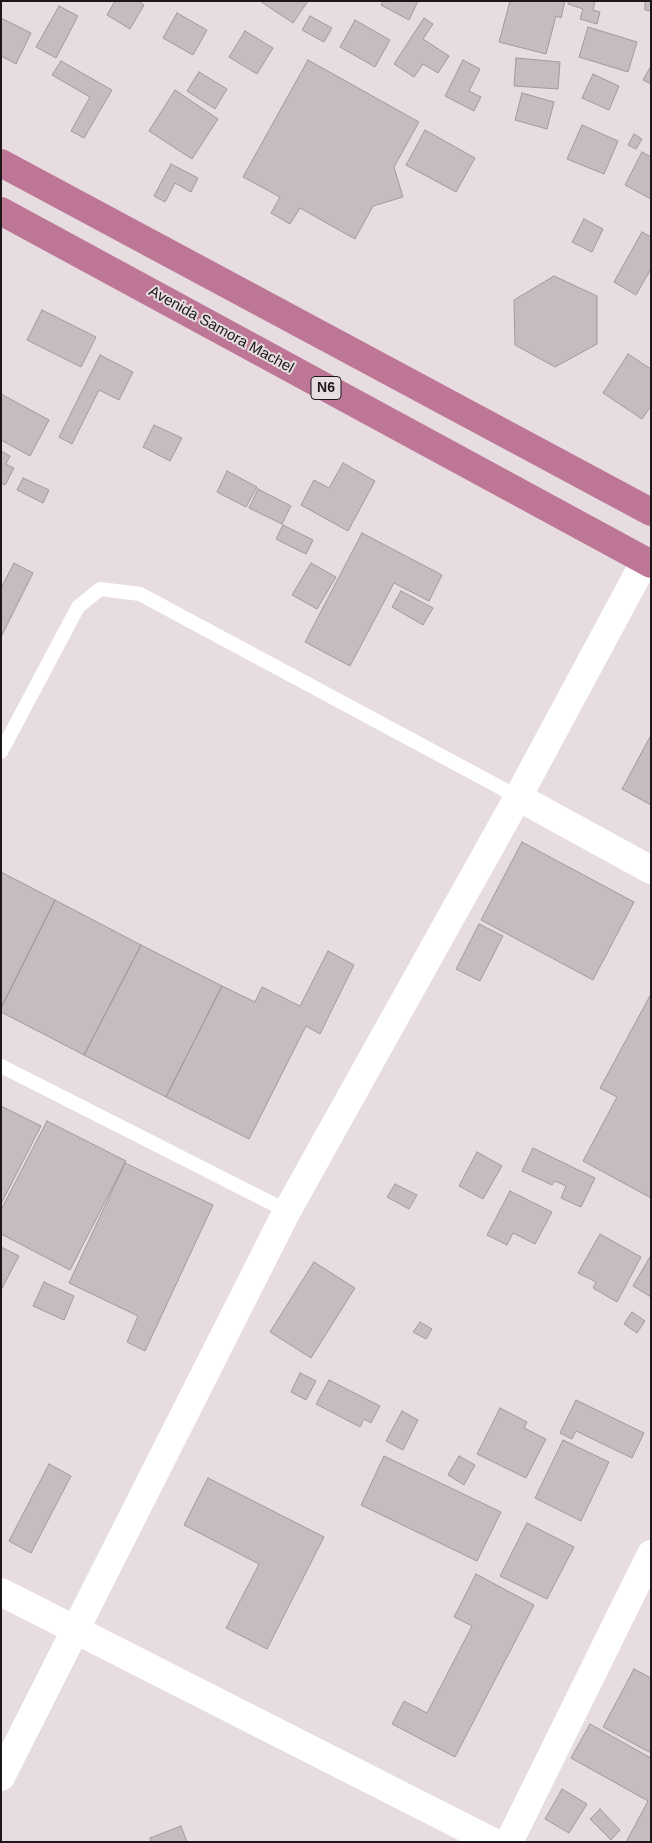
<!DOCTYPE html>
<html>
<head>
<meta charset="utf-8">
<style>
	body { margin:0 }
	#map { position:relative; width:652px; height:1843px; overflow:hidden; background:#e7dde1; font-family:Helvetica,sans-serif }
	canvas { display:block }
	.frame { position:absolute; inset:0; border:2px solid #1c1819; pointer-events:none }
</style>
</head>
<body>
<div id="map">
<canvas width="652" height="1843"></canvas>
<div class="frame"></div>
</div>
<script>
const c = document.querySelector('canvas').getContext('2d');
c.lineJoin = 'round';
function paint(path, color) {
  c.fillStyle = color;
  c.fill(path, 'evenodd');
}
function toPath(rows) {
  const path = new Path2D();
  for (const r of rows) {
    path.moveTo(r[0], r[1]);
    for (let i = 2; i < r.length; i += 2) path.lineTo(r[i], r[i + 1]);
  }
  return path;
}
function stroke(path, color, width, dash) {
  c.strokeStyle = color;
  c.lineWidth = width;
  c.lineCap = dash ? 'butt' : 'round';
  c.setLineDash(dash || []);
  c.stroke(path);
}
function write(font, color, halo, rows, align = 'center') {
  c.font = font + ' Helvetica,sans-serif';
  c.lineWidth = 4;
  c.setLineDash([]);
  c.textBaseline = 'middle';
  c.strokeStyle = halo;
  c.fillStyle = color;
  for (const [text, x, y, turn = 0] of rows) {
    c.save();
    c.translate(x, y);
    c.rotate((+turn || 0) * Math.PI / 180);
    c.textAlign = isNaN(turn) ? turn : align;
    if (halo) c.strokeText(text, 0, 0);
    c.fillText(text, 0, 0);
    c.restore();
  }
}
const building = toPath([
	[115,1,138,1,144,5,130,29,107,15,115,1],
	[260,1,308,1,293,23,260,1],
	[383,1,418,1,409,20,381,5,383,1],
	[510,1,565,1,561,18,556,16,546,54,499,42,510,1],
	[568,1,595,1,593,10,600,12,597,24,580,19,583,9,568,4,568,1],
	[645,1,651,1,651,11,645,10,645,1],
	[59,6,78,16,56,58,36,47,59,6],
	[177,13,207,30,193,55,163,38,177,13],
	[310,16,332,28,324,42,302,30,310,16],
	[1,18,31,33,16,64,1,56,1,18],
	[424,18,433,24,423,39,449,56,438,73,423,64,414,77,394,64,424,18],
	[355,20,390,40,375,67,340,47,355,20],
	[588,27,637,42,628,72,579,57,588,27],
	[245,31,273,48,257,74,229,57,245,31],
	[516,58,560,62,558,89,514,86,516,58],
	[308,60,419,122,394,167,403,197,373,206,355,239,300,208,290,224,271,213,280,197,243,177,308,60],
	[463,60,480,69,469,91,481,97,474,111,445,96,463,60],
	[61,61,112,90,84,138,71,131,90,97,52,75,61,61],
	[651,66,651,84,643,80,651,66],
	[199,72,227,89,215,109,187,91,199,72],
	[593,74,619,86,609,110,582,98,593,74],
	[175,90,218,119,192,159,149,131,175,90],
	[522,93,554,102,547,129,515,120,522,93],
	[582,125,618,141,604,174,567,159,582,125],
	[425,130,475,158,456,192,406,165,425,130],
	[634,134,642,139,636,149,628,145,634,134],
	[642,152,651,157,651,199,625,185,642,152],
	[171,164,198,178,191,192,175,183,165,202,154,196,171,164],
	[584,219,603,229,592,252,572,242,584,219],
	[642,232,651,237,651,269,636,295,614,282,642,232],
	[554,276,597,296,597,344,555,367,515,345,514,300,554,276],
	[42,310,96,337,81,367,27,340,42,310],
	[628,354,651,369,651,406,642,419,603,393,628,354],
	[100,355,133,372,119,400,99,390,72,444,59,437,100,355],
	[1,394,49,420,30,456,1,440,1,394],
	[154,425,182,438,170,461,143,447,154,425],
	[1,451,10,456,6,464,14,468,5,485,1,483,1,451],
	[343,463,375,481,348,531,301,505,314,480,329,488,343,463],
	[227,471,257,487,246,507,217,492,227,471],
	[23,478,49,490,43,503,17,490,23,478],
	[258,489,291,506,282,524,249,508,258,489],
	[283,525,313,540,306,554,276,539,283,525],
	[362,533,442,575,429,601,394,583,350,666,305,642,362,533],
	[14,563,33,573,1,637,1,588,14,563],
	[311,563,336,577,317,609,292,595,311,563],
	[401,591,433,608,423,625,392,607,401,591],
	[651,735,651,805,622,789,651,735],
	[522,842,634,902,593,980,481,920,522,842],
	[1,872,55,900,1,1008,1,872],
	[55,900,141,945,84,1055,1,1012,1,1008,55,900],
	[479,924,503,936,480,981,456,969,479,924],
	[141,945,222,986,166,1097,84,1055,141,945],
	[328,951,354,965,320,1034,306,1026,249,1139,166,1097,222,986,255,1002,262,987,300,1006,328,951],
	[651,994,651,1198,583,1161,617,1097,600,1088,651,994],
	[1,1106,41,1126,1,1204,1,1106],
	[47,1121,126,1161,70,1270,1,1234,1,1210,47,1121],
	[533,1148,595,1178,581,1207,561,1198,566,1186,555,1181,552,1185,522,1171,533,1148],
	[477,1152,502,1166,483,1199,459,1186,477,1152],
	[125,1163,213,1205,145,1351,127,1342,138,1316,69,1283,125,1163],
	[395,1184,417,1195,409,1209,387,1197,395,1184],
	[510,1191,552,1212,535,1244,513,1233,507,1245,487,1235,510,1191],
	[600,1234,641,1257,617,1302,593,1288,596,1282,578,1273,600,1234],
	[1,1247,19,1256,1,1290,1,1247],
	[651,1255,651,1297,633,1286,651,1255],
	[314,1262,355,1288,311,1358,270,1332,314,1262],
	[44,1282,74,1296,64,1320,33,1306,44,1282],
	[632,1312,645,1321,637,1333,624,1324,632,1312],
	[420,1322,432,1329,426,1339,413,1332,420,1322],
	[300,1373,316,1381,306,1400,291,1392,300,1373],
	[329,1380,380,1406,371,1423,364,1419,360,1427,316,1404,329,1380],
	[576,1400,644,1433,632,1458,576,1431,572,1439,560,1433,576,1400],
	[500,1408,527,1422,524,1428,546,1439,526,1478,477,1454,500,1408],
	[402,1411,418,1420,403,1450,386,1441,402,1411],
	[563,1440,609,1462,581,1521,535,1498,563,1440],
	[384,1456,501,1512,477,1561,361,1505,384,1456],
	[459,1456,475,1465,464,1485,448,1475,459,1456],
	[49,1464,71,1476,31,1553,9,1541,49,1464],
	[208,1478,324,1537,267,1649,226,1628,259,1564,184,1525,208,1478],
	[527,1523,574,1547,547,1599,500,1576,527,1523],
	[476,1574,534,1605,455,1757,392,1724,404,1701,427,1713,472,1626,454,1617,476,1574],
	[634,1669,651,1678,651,1753,603,1727,634,1669],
	[590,1724,651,1758,651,1842,626,1842,648,1801,571,1758,590,1724],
	[562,1789,587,1804,569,1833,545,1819,562,1789],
	[600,1809,620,1830,611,1840,590,1819,600,1809],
	[181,1826,187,1842,151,1842,150,1838,181,1826]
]);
paint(building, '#c6bcc0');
stroke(building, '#a2999c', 1);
stroke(toPath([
	[1,752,78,607,100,589,140,594,518,797],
	[1,1066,287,1211]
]), '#fff', 14);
stroke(toPath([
	[518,797,651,870],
	[1,1592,493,1842],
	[1,1777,287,1211,518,797,645,561],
	[509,1842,651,1554]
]), '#fff', 28);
stroke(toPath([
	[1,163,651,512],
	[1,211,651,564]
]), '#bd7695', 28);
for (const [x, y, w] of [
	[326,388,30]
]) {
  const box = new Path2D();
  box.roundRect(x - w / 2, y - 11.5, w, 23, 4);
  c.fillStyle = '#e7dde1';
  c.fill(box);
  stroke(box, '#1c1819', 1);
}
write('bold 14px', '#1c1819', null, [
	["N6",326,388]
]);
write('15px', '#1c1819', '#e7dde1', [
	["Avenida Samora Machel",221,330,29]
]);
</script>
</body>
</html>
